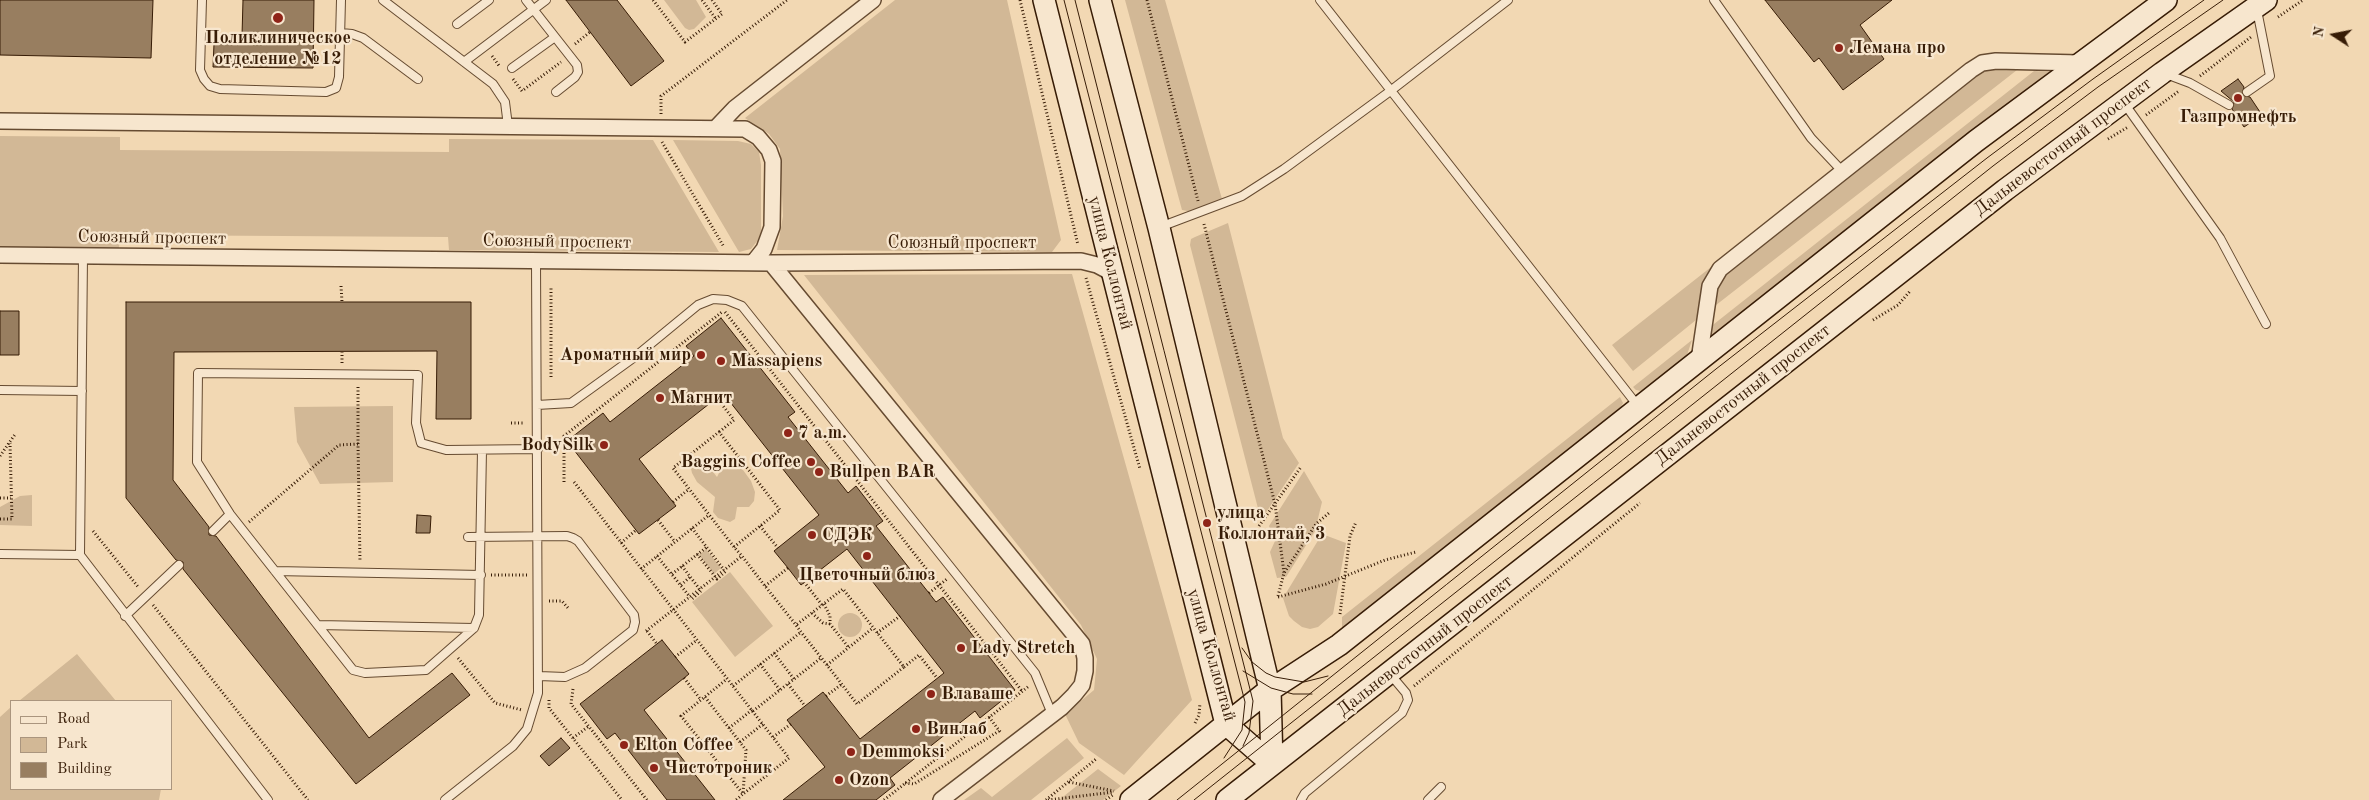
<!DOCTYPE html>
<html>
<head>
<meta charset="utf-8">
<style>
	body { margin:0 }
	#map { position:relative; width:2369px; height:800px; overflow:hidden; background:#f2d8b3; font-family:"Old Standard TT",serif }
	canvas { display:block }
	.legend { position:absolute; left:10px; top:700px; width:162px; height:90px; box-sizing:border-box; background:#f7e6ce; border:1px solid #aa957e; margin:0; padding:6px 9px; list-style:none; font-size:15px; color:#371c06 }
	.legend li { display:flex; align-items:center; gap:10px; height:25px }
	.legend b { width:25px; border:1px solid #aa957e }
	.north { position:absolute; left:2309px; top:10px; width:50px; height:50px; -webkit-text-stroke:4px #f7e6ce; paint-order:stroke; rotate:281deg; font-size:14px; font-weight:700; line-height:20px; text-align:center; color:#371c06 }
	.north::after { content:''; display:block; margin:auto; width:18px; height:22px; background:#371c06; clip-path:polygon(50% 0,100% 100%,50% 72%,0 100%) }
</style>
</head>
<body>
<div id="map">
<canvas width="2369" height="800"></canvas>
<ul class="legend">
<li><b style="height:6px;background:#f7e6ce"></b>Road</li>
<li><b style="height:14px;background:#d2b896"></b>Park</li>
<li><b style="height:14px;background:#987e60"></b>Building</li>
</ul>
<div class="north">N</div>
</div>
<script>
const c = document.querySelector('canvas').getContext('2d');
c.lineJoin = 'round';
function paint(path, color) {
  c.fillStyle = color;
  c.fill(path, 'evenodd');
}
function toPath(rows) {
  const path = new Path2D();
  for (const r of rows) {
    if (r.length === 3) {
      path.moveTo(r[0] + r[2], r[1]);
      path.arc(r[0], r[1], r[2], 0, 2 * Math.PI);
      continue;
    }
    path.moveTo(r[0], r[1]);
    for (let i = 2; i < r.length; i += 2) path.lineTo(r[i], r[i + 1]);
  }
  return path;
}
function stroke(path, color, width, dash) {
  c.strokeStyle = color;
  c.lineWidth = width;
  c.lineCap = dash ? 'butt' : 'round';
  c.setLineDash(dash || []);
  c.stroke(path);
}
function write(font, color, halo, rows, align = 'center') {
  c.font = font + ' "Old Standard TT",serif';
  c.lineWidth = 4.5;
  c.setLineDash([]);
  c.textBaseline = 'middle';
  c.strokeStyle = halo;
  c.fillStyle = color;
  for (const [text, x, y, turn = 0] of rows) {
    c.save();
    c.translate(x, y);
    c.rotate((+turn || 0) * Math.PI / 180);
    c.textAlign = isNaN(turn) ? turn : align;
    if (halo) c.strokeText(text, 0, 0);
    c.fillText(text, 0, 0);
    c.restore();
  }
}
paint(toPath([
	[664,0,696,0,706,17,694,29,689,30,685,28],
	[895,0,1007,0,1061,240,1052,252,777,250,783,216,780,149,769,134,745,118],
	[1125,0,1165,0,1222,199,1193,212,1182,210],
	[1992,69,2017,70,1711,309,1715,290,1724,275,1980,72],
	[2034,71,2049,72,1712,335,1708,333,1709,328],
	[0,136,120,137,120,150,449,152,449,139,653,140,719,252,449,250,448,237,120,235,119,248,0,247],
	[673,140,738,141,751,144,759,152,761,165,761,231,758,240,751,249,739,252],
	[1828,175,1828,179,1707,276,1696,320,1633,371,1612,345],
	[1228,223,1283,438,1299,463,1261,520,1190,245,1191,239,1195,237],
	[1072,274,1192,700,1124,775,1079,743,1065,714,1094,690,1097,659,1081,625,804,275],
	[1692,340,1687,355,1681,361,1641,391,1636,390,1633,387],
	[1620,397,1623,403,1621,407,1342,628,1342,617],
	[393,406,393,482,320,484,297,442,294,407],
	[697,457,703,459,717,477,724,463,732,463,743,470,751,481,755,492,754,501,749,507,737,507,735,519,730,522,718,518,713,512,715,497,697,482,692,473,690,464],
	[1304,471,1322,502,1315,531,1286,577,1277,578,1270,552,1275,541,1269,526],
	[32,495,32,526,0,525,0,507,20,496],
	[1322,534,1346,543,1333,614,1318,627,1310,629,1302,627,1294,621,1289,616,1283,598],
	[706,549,721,568,714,574,699,555],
	[730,572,773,626,735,657,692,602],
	[850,625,12],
	[77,654,116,701,19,701],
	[11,707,11,789,161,789,159,800,0,800,0,717],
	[1067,738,1084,758,1031,800,964,800,981,788,992,797],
	[1098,769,1121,786,1103,800,1059,800]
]), '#d2b896');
const building = toPath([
	[0,0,153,0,151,58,0,55,0,0],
	[243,0,314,0,313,68,213,67,214,44,222,44,223,35,242,36,243,0],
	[566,0,617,0,664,61,631,86,566,0],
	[1765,0,1892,0,1860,25,1884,59,1843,90,1819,58,1814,62,1765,0],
	[2238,79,2244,87,2242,95,2250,97,2262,115,2244,127,2232,109,2234,102,2221,91,2238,79],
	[126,302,471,302,471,419,436,419,437,351,174,352,173,480,209,527,209,535,216,536,369,738,452,673,470,695,356,784,183,569,183,562,176,560,126,498,126,302],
	[0,311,19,311,19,355,0,355,0,311],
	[721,318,795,412,788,417,848,493,856,486,883,521,876,526,936,602,943,597,1015,690,980,718,975,711,890,778,895,785,876,800,783,800,825,767,787,720,823,692,860,739,944,673,847,549,801,585,788,568,774,551,819,515,723,393,639,459,676,506,639,534,567,441,603,413,610,422,694,356,686,346,721,318],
	[417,515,431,516,430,533,416,533,417,515],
	[662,640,689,674,644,710,715,800,667,800,615,733,607,739,580,704,662,640],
	[561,738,570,748,549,766,540,756,561,738]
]);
paint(building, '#987e60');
stroke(building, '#371c06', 1);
const lane = toPath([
	[202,0,200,70,204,79,210,86,220,89,326,92,336,88,339,77,341,0],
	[383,0,493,84,505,102,508,126],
	[526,0,577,65,578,72,575,77,556,92],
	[1320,0,1638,406],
	[1714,0,1811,138,1843,172],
	[457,24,489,0],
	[341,33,352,34,363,38,418,79],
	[464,62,546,0],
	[512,68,555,37],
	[2166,74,2190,83,2229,105],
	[2247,92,2270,76,2257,10],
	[2124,103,2220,238,2266,324],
	[1160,227,1242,196,1284,169,1389,92,1508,0],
	[83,256,80,555,268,800],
	[0,390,82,391],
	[537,405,571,403,636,356,698,305,713,299,727,300,742,306,1035,673,1052,714],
	[482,450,479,615,474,628,426,670,365,673,353,670,230,514,197,462,198,373,418,375,416,423,421,443,446,450,538,449],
	[213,531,230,514],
	[468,537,567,536,573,538,578,541,634,615,635,622,633,630,585,668,565,677,539,676],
	[0,554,80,555],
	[275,571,481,575],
	[125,616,179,565],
	[318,625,474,628],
	[445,800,513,746,527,729,538,693,536,261],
	[1301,800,1305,793,1402,713,1408,700,1406,693,1390,674],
	[1428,800,1441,787]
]);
const street = toPath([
	[0,121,745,129,758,137,769,150,773,161,772,227,764,249,753,263],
	[716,128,735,108,873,0],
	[0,255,771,263,1081,261,1097,265,1112,273],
	[771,263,1082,644,1085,658,1085,671,1082,685,1074,695,1062,707,941,800],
	[1699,360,1710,286,1720,269,1971,70,1982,63,1996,61,2080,63]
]);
const secondary = toPath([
	[1044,0,1226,724,1272,764],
	[1100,0,1159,228,1270,690,1272,764],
	[1131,800,1264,694,1339,645,1976,141,2166,0],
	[1227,800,2005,190,2162,73,2266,0]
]);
stroke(lane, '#664b31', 10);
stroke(street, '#664b31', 18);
stroke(secondary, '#371c06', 24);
stroke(toPath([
	[653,0,685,42,722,14,712,0],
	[702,0,716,19],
	[1020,0,1078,245],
	[1147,0,1198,201],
	[2278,17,2303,0],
	[575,44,590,32],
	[492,56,500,67],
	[2200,76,2251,37],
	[513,79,522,91,561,62],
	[661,114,661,96,787,0],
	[2146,115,2179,91],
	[2108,139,2128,127],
	[662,142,724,247],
	[1204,224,1275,504,1284,573],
	[1086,278,1140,469],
	[341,286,342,302],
	[725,312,1022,691],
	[1873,320,1898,305,1911,290],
	[342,363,342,352],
	[551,377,551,286],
	[358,387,358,444],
	[717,398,734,420,719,432],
	[511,423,525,423],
	[0,456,16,433],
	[564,482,564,436,722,312],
	[574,482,789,758,743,794,681,716,727,679],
	[0,498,11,498],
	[673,502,689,489],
	[0,519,12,519,10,443],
	[658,520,675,542],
	[249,522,339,445,358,444,360,562],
	[760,526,778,548],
	[1259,526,1301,467],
	[692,528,724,570],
	[93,531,139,588],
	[621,543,636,530],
	[734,547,780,510,719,432,673,468,734,547,742,556,765,586,796,625,801,632,827,665,857,704,904,667,843,589,796,625],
	[697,554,717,579,726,571],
	[657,556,690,597],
	[682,566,701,591,692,599],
	[641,569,709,515],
	[672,574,707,547],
	[491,575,527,575],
	[804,582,822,605],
	[681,585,690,577],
	[765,586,788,568],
	[929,593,947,579],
	[1278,596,1284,573,1316,524,1329,513],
	[1278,597,1326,584,1385,560,1416,552],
	[549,601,562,601,568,608],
	[824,604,830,616,830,624,849,648],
	[153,605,308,800],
	[812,613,823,623,830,624],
	[1340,614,1350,536,1356,522],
	[646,631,742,556],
	[647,631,657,644],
	[877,633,900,616],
	[774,653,794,679],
	[675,657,697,640],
	[458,658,495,703,522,710],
	[760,664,780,690],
	[827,665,873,628],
	[904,667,919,655,937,678],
	[684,678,701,700],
	[788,684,805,706],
	[733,686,801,632],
	[1414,686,1640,503],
	[573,689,571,704,647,800],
	[826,696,842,684],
	[705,697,746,750,743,794,736,800],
	[549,700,549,708,622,800],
	[753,711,821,658],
	[989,717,1001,733],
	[1195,723,1199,715,1200,703],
	[729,728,752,710],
	[773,737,791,724],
	[573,738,589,726],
	[740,742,763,724],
	[1069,782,1114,791],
	[905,783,914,784,999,731],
	[884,800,1029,686],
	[1046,800,1096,759],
	[1048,800,1114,792],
	[1106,800,1114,794]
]), '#371c06', 3, [1, 2.5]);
stroke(lane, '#f7e6ce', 8);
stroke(street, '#f7e6ce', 15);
stroke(secondary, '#f7e6ce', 21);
stroke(toPath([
	[1064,0,1245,702,1242,730,1224,758],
	[1075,0,1253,701,1249,733,1243,746],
	[1242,648,1252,662,1266,673,1275,677,1304,682,1328,676],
	[1243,671,1271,688,1293,694,1312,694],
	[1177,800,1716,369,1987,158,2093,79,2204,0],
	[1194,800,1993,166,2098,87,2223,0]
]), '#371c06', 1);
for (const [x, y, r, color] of [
	[278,18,6,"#8f2418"],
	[1839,48,5,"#8f2418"],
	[2238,98,5,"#8f2418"],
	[701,355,5,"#8f2418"],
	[721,361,5,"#8f2418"],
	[660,398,5,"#8f2418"],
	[788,433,5,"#8f2418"],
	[604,445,5,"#8f2418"],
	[811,462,5,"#8f2418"],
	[819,472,5,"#8f2418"],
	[1207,523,5,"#8f2418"],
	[812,535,5,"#8f2418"],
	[867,556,5,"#8f2418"],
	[961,648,5,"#8f2418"],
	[931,694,5,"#8f2418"],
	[916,729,5,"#8f2418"],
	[624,745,5,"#8f2418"],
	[851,752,5,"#8f2418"],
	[654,768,5,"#8f2418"],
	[839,780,5,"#8f2418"]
]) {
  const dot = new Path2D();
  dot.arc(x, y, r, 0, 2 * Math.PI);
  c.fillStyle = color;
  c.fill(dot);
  stroke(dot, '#f7e6ce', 2);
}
write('bold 18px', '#371c06', '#f7e6ce', [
	["Поликлиническое",278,38,"center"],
	["отделение №12",278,59,"center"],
	["Лемана про",1849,48],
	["Газпромнефть",2238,117,"center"],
	["Ароматный мир",691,355,"right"],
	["Massapiens",731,361],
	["Магнит",670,398],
	["7 a.m.",798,433],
	["BodySilk",594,445,"right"],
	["Baggins Coffee",801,462,"right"],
	["Bullpen BAR",829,472],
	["улица",1217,513],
	["Коллонтай, 3",1217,534],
	["СДЭК",822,535],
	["Цветочный блюз",867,575,"center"],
	["Lady Stretch",971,648],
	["Влаваше",941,694],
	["Винлаб",926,729],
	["Elton Coffee",634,745],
	["Demmoksi",861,752],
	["Чистотроник",664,768],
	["Ozon",849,780]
], 'left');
write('18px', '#371c06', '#f7e6ce', [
	["Дальневосточный проспект",2063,147,-37],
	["Союзный проспект",152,238,1],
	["Союзный проспект",557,242,1],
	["Союзный проспект",962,243],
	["улица Коллонтай",1110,263,76],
	["Дальневосточный проспект",1743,395,-38],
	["Дальневосточный проспект",1425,646,-38],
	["улица Коллонтай",1211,655,74]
]);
</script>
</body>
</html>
